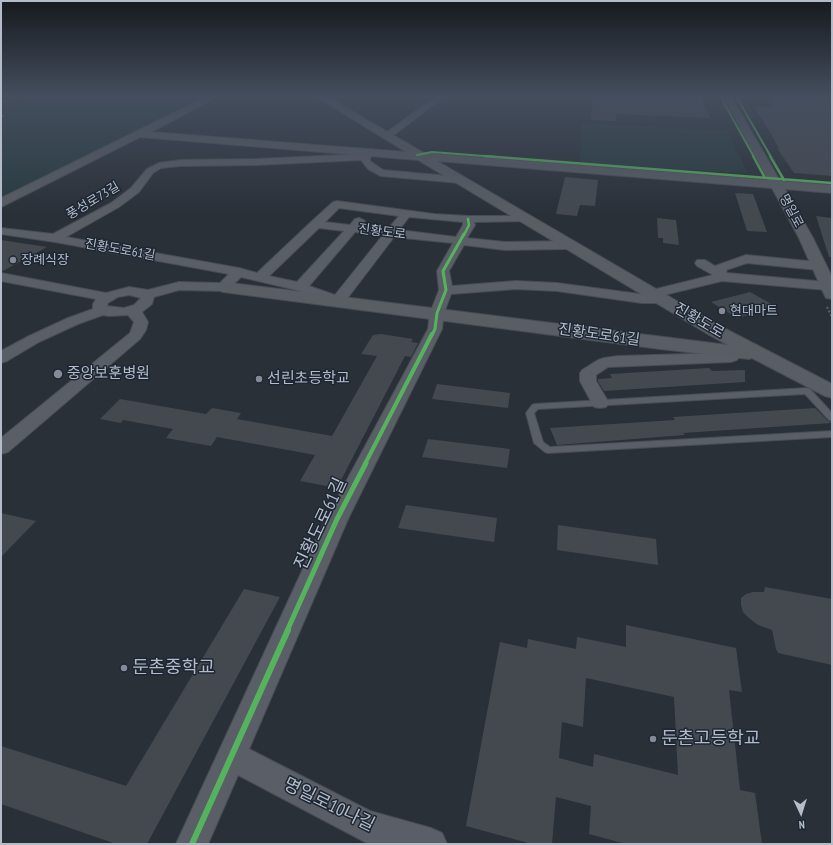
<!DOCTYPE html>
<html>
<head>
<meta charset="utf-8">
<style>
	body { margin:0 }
	#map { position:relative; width:833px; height:845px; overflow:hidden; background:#2a3038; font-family:"PT Sans Narrow",sans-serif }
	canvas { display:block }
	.frame { position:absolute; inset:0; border:2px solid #b4bcc9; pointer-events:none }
	.north { position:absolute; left:781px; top:793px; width:40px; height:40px; -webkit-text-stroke:3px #1d2633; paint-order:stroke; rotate:176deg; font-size:11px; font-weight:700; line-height:16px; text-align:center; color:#b4bcc9 }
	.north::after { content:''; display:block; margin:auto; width:14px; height:18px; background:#b4bcc9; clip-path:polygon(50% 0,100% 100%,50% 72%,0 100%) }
</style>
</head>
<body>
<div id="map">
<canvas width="833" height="845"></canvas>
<div class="frame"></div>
<div class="north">N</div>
</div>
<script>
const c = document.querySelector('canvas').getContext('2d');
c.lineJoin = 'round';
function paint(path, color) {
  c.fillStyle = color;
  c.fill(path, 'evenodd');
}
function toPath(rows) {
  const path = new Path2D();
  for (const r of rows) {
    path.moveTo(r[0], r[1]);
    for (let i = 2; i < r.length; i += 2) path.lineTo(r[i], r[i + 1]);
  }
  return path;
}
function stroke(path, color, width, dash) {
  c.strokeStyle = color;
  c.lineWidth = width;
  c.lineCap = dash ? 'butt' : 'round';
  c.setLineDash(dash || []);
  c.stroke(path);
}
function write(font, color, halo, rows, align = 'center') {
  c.font = font + ' "PT Sans Narrow","Noto Sans KR",sans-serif';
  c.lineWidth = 3;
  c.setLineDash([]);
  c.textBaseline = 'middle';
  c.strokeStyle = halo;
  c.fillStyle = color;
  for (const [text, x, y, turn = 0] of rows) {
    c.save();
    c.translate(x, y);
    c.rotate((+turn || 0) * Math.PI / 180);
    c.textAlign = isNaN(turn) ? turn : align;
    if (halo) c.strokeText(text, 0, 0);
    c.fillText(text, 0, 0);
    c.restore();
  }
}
paint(toPath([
	[34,96,208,96,134,133,1,196,1,106,24,101],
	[581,123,728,131,747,172,740,173,580,163]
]), '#273a3e');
paint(toPath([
	[593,96,701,97,710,118,616,114,616,121,591,120],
	[771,96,832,96,832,176,794,173,777,148,779,148,754,106,771,107],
	[565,177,598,180,595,206,580,205,577,216,556,214],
	[735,193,753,194,767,232,747,231],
	[816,216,832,218,832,257,829,257],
	[657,218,676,220,679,245,663,243,663,238,658,238],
	[1,240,47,247,1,272],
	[750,292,777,307,737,318,711,302],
	[381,334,413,339,411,342,418,343,411,357,405,356,337,488,300,481,315,455,217,437,211,446,166,438,173,429,123,420,121,423,100,419,120,399,206,414,212,408,241,413,237,419,332,436,377,356,361,354,373,335],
	[709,368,712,371,745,370,745,382,604,391,598,381,598,379,612,378,610,374],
	[437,384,510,393,508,408,432,399],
	[815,408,828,421,832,423,683,433,685,435,557,445,550,428,675,420,673,417],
	[428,439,510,449,507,468,422,457],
	[406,505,497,518,494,542,398,528],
	[1,513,36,521,1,557],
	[558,525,656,539,658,565,557,550],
	[765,587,832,599,832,665,778,653,776,649,772,630,758,625,750,619,743,612,741,605,741,598,746,594,753,592,764,592],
	[244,589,280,597,147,844,116,844,1,804,1,746,126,786],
	[626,625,736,648,742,692,729,690,740,790,755,793,762,844,626,844,589,834,591,806,556,797,552,844,532,844,466,826,500,642,527,648,528,639,576,649,577,637,626,647],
	[586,678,674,697,678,775,594,754,593,767,559,758,562,722,583,727]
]), '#444950');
const lane = toPath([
	[807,388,810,389,832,413,832,421,829,420,805,394,538,409,534,413,543,442,550,447,832,431,832,437,548,453,545,452,534,443,526,413,532,405,535,404,807,388]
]);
const street = toPath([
	[437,96,445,96,390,138,384,138,383,136,384,134,437,96],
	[372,149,376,152,370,158,370,161,383,170,460,177,465,180,460,183,381,176,368,169,361,160,256,165,180,166,161,168,153,173,139,192,119,207,66,237,239,268,257,273,311,222,333,202,337,201,434,214,468,216,524,216,528,217,530,219,528,221,474,222,475,225,467,238,505,242,568,241,572,242,574,245,572,248,568,249,505,250,464,245,449,271,452,286,516,281,557,283,647,295,648,291,713,275,697,266,695,263,697,260,705,260,715,266,746,255,818,262,822,263,824,266,822,269,818,270,747,263,726,270,727,273,827,282,832,283,832,288,827,290,722,281,664,295,668,299,666,302,661,303,642,303,557,291,516,289,451,294,444,313,442,329,348,519,249,749,370,811,431,828,442,833,447,844,373,844,365,842,238,775,208,844,176,844,326,519,428,329,430,313,439,290,437,271,453,243,394,237,343,304,338,305,296,290,241,277,228,290,223,291,179,290,154,297,152,304,142,312,148,322,146,330,140,339,8,452,1,454,1,438,130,333,134,322,128,315,109,316,103,315,78,324,39,342,7,361,1,363,1,351,29,336,68,318,93,309,93,304,96,299,1,281,1,273,106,293,129,287,148,290,179,282,220,283,229,274,55,242,1,234,1,228,53,234,111,203,131,188,147,169,159,163,180,160,256,159,363,154,372,149],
	[339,208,399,216,388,229,361,226,365,221,359,218,355,219,350,225,325,222,339,208],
	[409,217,463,222,463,225,456,237,399,230,409,217],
	[319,228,344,231,297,282,269,276,319,228],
	[355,232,383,235,335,295,309,286,355,232],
	[129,295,141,298,134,305,124,308,107,306,108,303,118,297,129,295],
	[731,347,737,349,739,352,739,357,737,360,731,362,608,367,596,375,596,381,609,403,606,407,600,408,594,407,580,381,580,373,582,370,598,360,604,358,618,356,723,353,725,349,731,347]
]);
const secondary = toPath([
	[208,96,219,96,151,132,406,152,315,96,326,96,424,153,768,180,723,96,731,96,780,181,832,185,832,193,785,189,813,238,832,277,832,299,826,298,824,294,799,238,772,188,437,161,718,325,832,384,832,398,825,396,752,358,749,359,660,349,223,292,217,290,215,287,217,284,223,282,728,345,706,333,418,160,140,137,1,207,1,198,208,96]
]);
stroke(lane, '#484c53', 2);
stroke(street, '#484c53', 2);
stroke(secondary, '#484c53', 2);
stroke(toPath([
	[827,307,832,317]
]), '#5d636a', 2, [2, 2]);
paint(lane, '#5a5e66');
paint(street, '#5a5e66');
paint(secondary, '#595d64');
stroke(toPath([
	[1,102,20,96],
	[1,116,3,116]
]), '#b69a8f', 1.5, [2.5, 1.5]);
stroke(toPath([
	[720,96,754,157],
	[736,96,771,157],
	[417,155,432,152,497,157]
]), '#56b35d', 2);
stroke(toPath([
	[484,156,832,183],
	[753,156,765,178],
	[770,156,784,180],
	[464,235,469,225,468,219]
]), '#56b35d', 2.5);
stroke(toPath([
	[432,335,435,329,437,313,446,290,443,271,464,234]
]), '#56b35d', 3);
stroke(toPath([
	[365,464,432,334]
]), '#56b35d', 4);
stroke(toPath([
	[287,631,337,519,366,463]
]), '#56b35d', 5);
stroke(toPath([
	[192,844,288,630]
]), '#56b35d', 6);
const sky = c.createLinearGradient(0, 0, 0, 215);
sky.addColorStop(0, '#171a1f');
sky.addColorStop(0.45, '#444e5e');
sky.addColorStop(1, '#444e5e00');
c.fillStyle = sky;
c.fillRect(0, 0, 833, 215);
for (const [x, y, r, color] of [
	[13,260,4,"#848b96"],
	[722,311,4,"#848b96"],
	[58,374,5,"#848b96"],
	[259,379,4,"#848b96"],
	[124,668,4,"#848b96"],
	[653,739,4,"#848b96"]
]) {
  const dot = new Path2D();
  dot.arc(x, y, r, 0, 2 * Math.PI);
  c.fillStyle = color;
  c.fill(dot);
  stroke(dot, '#1d2633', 1.5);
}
write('13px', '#b4bcc9', '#1d2633', [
	["풍성로73길",93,201,-31],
	["명일로",791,211,62],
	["진황도로",382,232,7],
	["진황도로61길",120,250,10]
]);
write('13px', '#b4bcc9', '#1d2633', [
	["장례식장",21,260],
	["현대마트",730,311]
], 'left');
write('15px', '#b4bcc9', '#1d2633', [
	["진황도로",699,321,30],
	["진황도로61길",599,335,8]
]);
write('15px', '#b4bcc9', '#1d2633', [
	["중앙보훈병원",67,374],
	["선린초등학교",267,379]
], 'left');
write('18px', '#b4bcc9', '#1d2633', [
	["진황도로61길",321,524,-65],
	["명일로10나길",329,805,26]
]);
write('18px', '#b4bcc9', '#1d2633', [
	["둔촌중학교",132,668],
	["둔촌고등학교",661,739]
], 'left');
</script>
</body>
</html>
